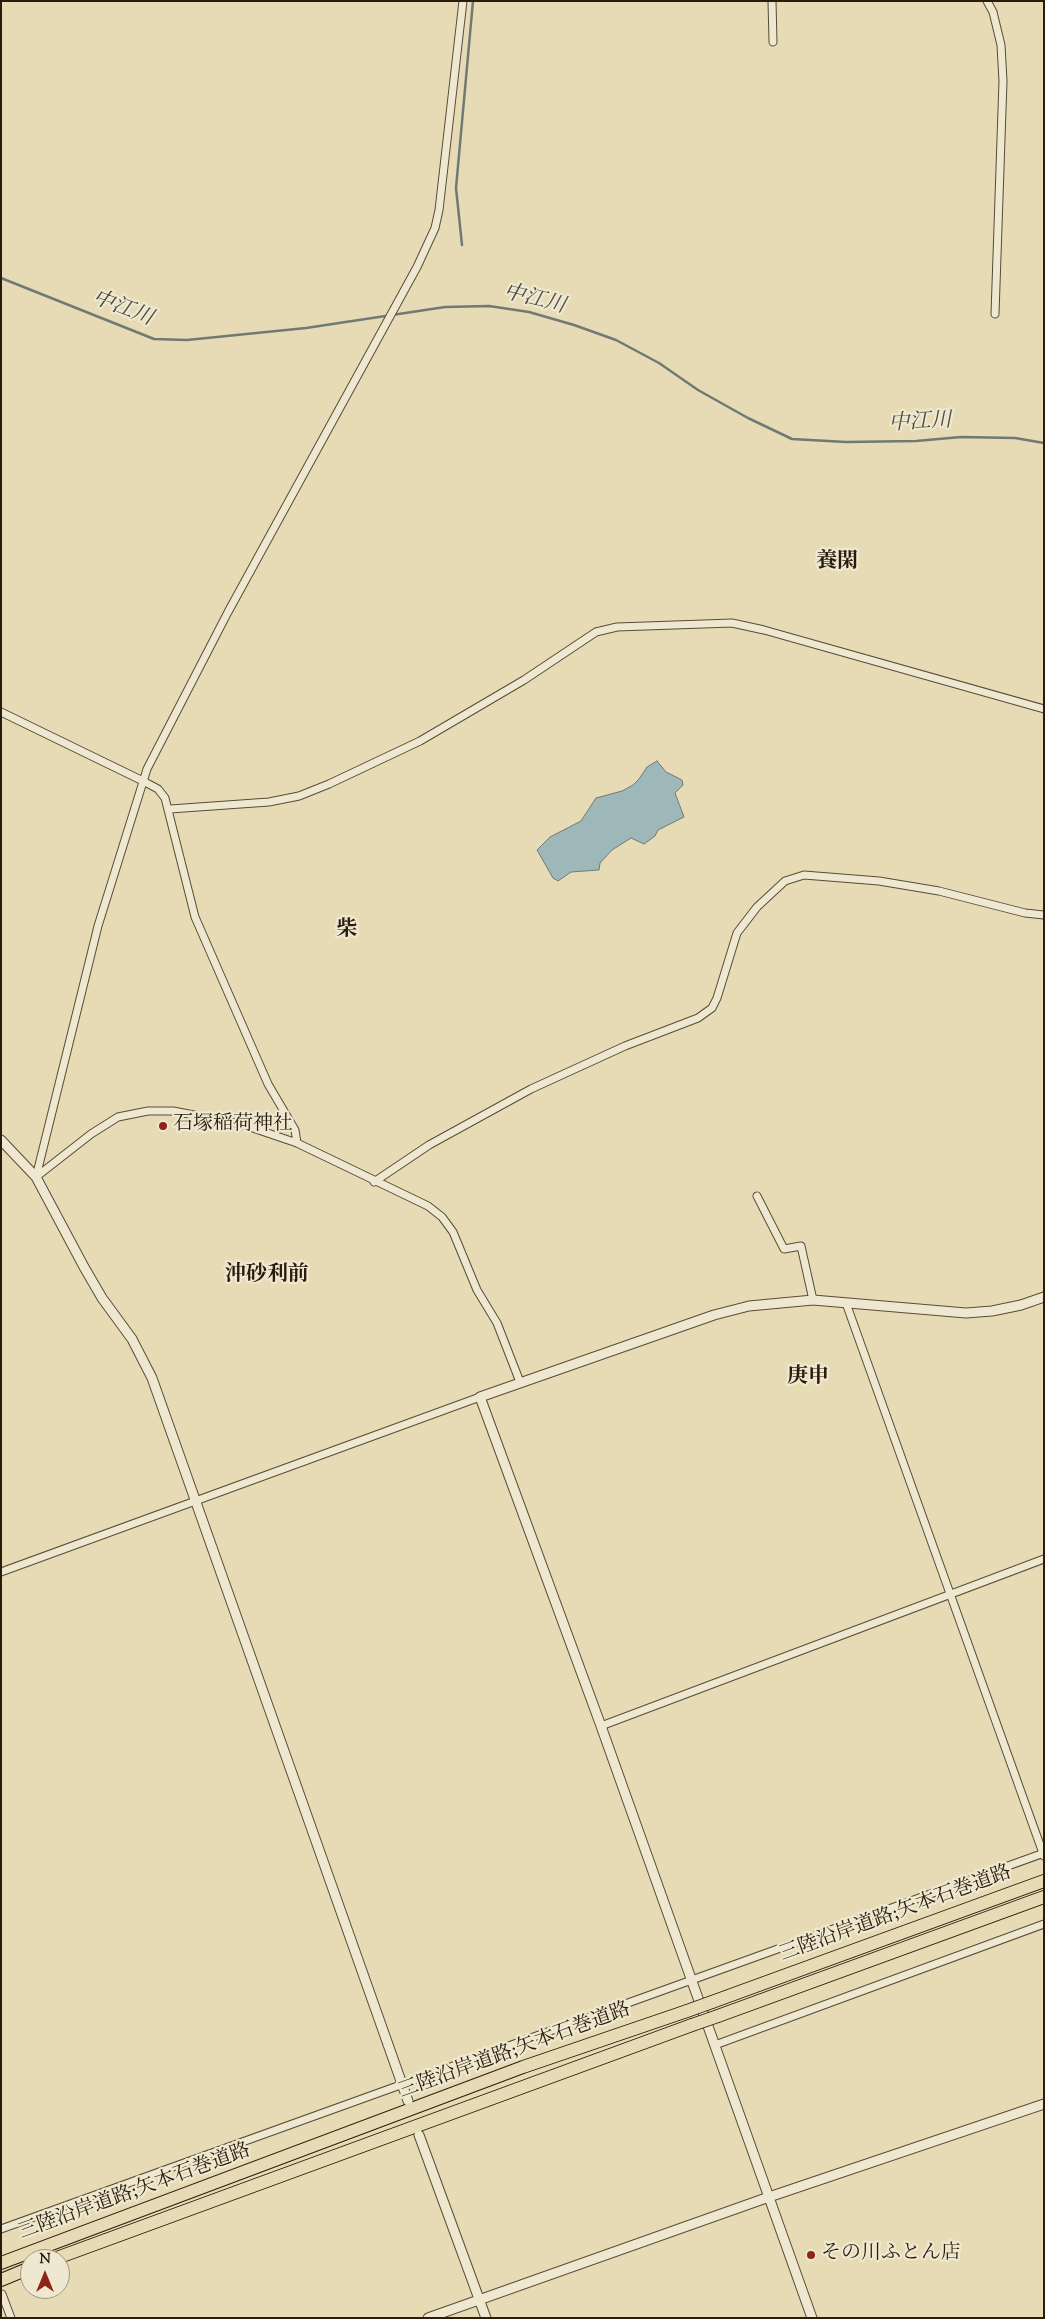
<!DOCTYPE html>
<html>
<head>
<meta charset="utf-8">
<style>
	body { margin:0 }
	#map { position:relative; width:1045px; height:2319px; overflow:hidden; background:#e7dbb6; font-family:"Sorts Mill Goudy",serif }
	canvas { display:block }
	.frame { position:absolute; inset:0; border:2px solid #2a1b0b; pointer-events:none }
	.north { position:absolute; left:20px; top:2249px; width:50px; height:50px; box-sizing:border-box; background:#efe8d0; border:1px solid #a09681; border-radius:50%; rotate:0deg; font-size:14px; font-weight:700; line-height:20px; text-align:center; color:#2a1b0b }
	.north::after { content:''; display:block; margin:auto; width:18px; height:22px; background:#8f2418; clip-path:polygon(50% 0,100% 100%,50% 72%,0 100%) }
</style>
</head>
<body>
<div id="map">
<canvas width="1045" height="2319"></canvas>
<div class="frame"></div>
<div class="north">N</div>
</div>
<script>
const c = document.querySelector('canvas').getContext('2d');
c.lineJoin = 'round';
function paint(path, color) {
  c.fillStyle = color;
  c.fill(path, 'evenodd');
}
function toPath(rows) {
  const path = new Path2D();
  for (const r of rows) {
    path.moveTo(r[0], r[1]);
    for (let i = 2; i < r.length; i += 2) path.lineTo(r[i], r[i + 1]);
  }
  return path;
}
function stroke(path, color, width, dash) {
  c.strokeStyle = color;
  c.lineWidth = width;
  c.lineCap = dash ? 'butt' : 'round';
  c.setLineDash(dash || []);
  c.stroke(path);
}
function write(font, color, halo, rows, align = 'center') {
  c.font = font + ' "Sorts Mill Goudy","Noto Serif JP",serif';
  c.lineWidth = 4.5;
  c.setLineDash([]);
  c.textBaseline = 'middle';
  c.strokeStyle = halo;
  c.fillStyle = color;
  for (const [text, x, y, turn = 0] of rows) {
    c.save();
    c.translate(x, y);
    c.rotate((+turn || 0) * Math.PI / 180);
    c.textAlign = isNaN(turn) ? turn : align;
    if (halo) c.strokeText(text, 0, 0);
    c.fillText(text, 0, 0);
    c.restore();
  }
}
const water = toPath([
	[657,761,666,772,682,780,683,785,675,793,684,817,658,830,655,836,644,844,631,838,612,850,600,863,599,870,571,872,558,881,553,878,537,850,550,837,581,821,596,798,622,791,633,785,639,779,647,767,657,761]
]);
paint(water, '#9eb8ba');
stroke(water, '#707974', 1);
stroke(toPath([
	[462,245,456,188,473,1],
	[1,278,154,339,187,340,306,328,445,307,489,306,529,312,574,325,616,340,659,363,698,390,748,418,792,439,846,442,916,441,961,437,1015,438,1044,443]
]), '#707974', 2.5);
const minor = toPath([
	[772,1,773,42],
	[987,1,993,12,1001,45,1003,81,995,314],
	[1,712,143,781,158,789,165,798,195,917,268,1084,295,1130,297,1143],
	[170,809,269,802,299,796,329,784,420,741,524,680,596,632,617,627,732,623,764,630,1044,709],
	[36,1177,98,926,147,769,228,612,417,267,435,228,439,210,463,1],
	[36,1177,91,1134,118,1117,148,1111,173,1111,241,1124,297,1143,428,1206,442,1217,453,1232,477,1290,497,1323,520,1382],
	[374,1182,429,1145,531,1089,625,1046,698,1018,712,1008,717,998,737,933,757,907,785,881,804,875,879,881,939,891,1025,913,1044,915],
	[757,1196,784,1249,801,1246,813,1300],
	[846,1303,1044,1856],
	[1,1572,480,1397],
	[601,1726,1044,1559],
	[715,2045,1044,1924],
	[1,2229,1044,1853],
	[2,2294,11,2318]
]);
const tertiary = toPath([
	[1,1140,36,1177,84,1267,102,1298,132,1339,152,1378,408,2101],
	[419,2135,486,2318],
	[428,2318,769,2197,1044,2104],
	[812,2318,601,1726,480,1397,714,1315,749,1306,813,1300,966,1313,992,1311,1021,1305,1044,1297]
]);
const motorway = toPath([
	[712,2002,1044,1881],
	[718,2016,1044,1897],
	[54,2259,692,2025],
	[1,2263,523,2067,687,2011],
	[1,2280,30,2268]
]);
stroke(minor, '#594b36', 9);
stroke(tertiary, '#594b36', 11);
stroke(motorway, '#2a1b0b', 14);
stroke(minor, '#efe8d0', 7);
stroke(tertiary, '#efe8d0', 9);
stroke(motorway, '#e7dbb6', 12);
const motorwayBridge = toPath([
	[687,2011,712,2002],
	[692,2025,718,2016]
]);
stroke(motorwayBridge, '#2a1b0b', 14, []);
stroke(motorwayBridge, '#e7dbb6', 12);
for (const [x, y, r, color] of [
	[163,1126,5,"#8f2418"],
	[811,2255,5,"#8f2418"]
]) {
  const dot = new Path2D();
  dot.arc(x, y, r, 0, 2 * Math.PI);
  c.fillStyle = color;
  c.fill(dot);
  stroke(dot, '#efe8d0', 2);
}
write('20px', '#2a1b0b', '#efe8d0', [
	["石塚稲荷神社",173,1126],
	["その川ふとん店",821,2255]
], 'left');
write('20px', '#2a1b0b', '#efe8d0', [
	["三陸沿岸道路;矢本石巻道路",896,1915,-20],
	["三陸沿岸道路;矢本石巻道路",515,2052,-20],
	["三陸沿岸道路;矢本石巻道路",135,2193,-20]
]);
write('italic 21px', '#4d4a40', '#efe8d0', [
	["中江川",534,301,14],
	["中江川",122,310,21],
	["中江川",920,424,-3]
]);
write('bold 21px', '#2a1b0b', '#efe8d0', [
	["養閑",837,563],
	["柴",347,931],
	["沖砂利前",267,1276],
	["庚申",808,1378]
]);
</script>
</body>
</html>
